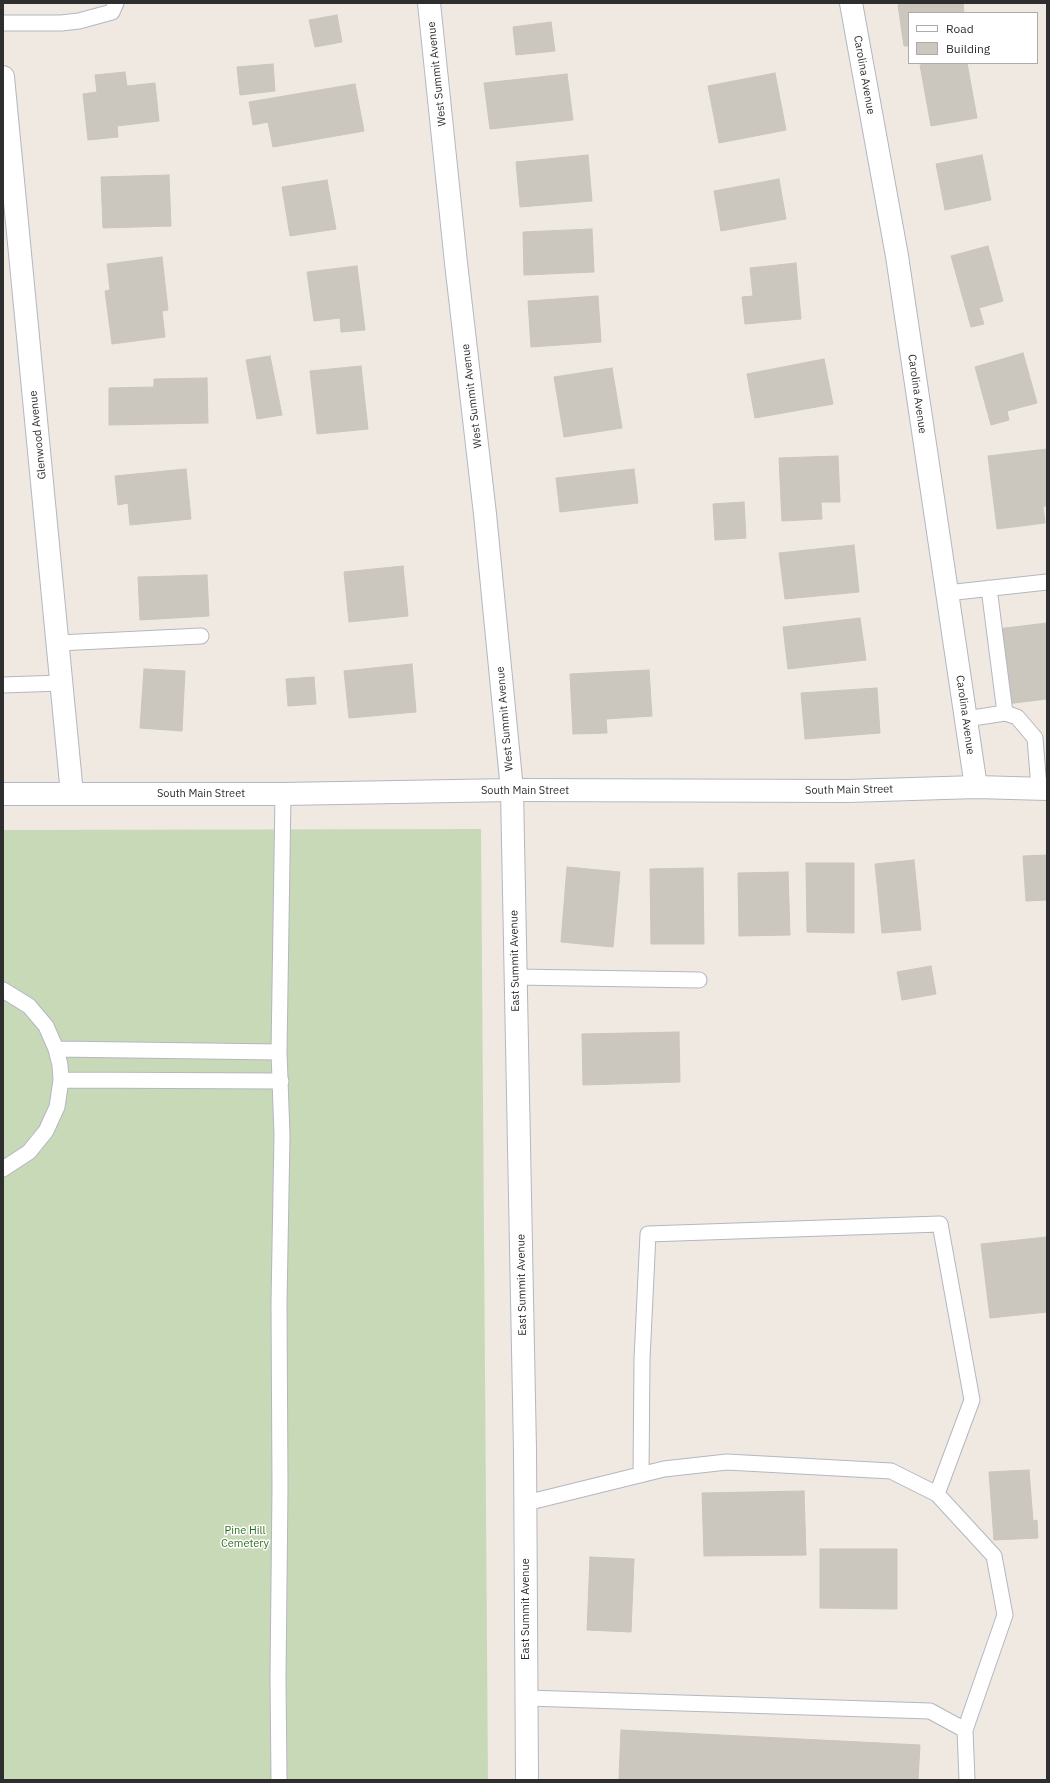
<!DOCTYPE html>
<html>
<head>
<meta charset="utf-8">
<style>
	body { margin:0 }
	#map { position:relative; width:1050px; height:1783px; overflow:hidden; background:#efe9e1; font-family:"IBM Plex Sans",sans-serif }
	canvas { display:block }
	.frame { position:absolute; inset:0; border:4px solid #2e2e2e; pointer-events:none }
	.legend { position:absolute; left:908px; top:12px; width:130px; height:52px; box-sizing:border-box; background:#fff; border:1px solid #ababab; margin:0; padding:5px 7px; list-style:none; font-size:12px; color:#2e2e2e }
	.legend li { display:flex; align-items:center; gap:8px; height:20px }
	.legend b { width:20px; border:1px solid #ababab }
</style>
</head>
<body>
<div id="map">
<canvas width="1050" height="1783"></canvas>
<div class="frame"></div>
<ul class="legend">
<li><b style="height:5px;background:#fff"></b>Road</li>
<li><b style="height:11px;background:#cbc7bf"></b>Building</li>
</ul>
</div>
<script>
const c = document.querySelector('canvas').getContext('2d');
c.lineJoin = 'round';
function paint(path, color) {
  c.fillStyle = color;
  c.fill(path, 'evenodd');
}
function toPath(rows) {
  const path = new Path2D();
  for (const r of rows) {
    path.moveTo(r[0], r[1]);
    for (let i = 2; i < r.length; i += 2) path.lineTo(r[i], r[i + 1]);
  }
  return path;
}
function stroke(path, color, width, dash) {
  c.strokeStyle = color;
  c.lineWidth = width;
  c.lineCap = dash ? 'butt' : 'round';
  c.setLineDash(dash || []);
  c.stroke(path);
}
function write(font, color, halo, rows, align = 'center') {
  c.font = font + ' "IBM Plex Sans",sans-serif';
  c.lineWidth = 3;
  c.setLineDash([]);
  c.textBaseline = 'middle';
  c.strokeStyle = halo;
  c.fillStyle = color;
  for (const [text, x, y, turn = 0] of rows) {
    c.save();
    c.translate(x, y);
    c.rotate((+turn || 0) * Math.PI / 180);
    c.textAlign = isNaN(turn) ? turn : align;
    if (halo) c.strokeText(text, 0, 0);
    c.fillText(text, 0, 0);
    c.restore();
  }
}
paint(toPath([
	[481,829,488,1780,3,1780,3,830]
]), '#c8d9b8');
const building = toPath([
	[908,3,963,3,964,13,909,13,909,46,904,46,898,5,908,3],
	[337,15,342,42,315,47,309,20,337,15],
	[551,22,555,51,516,55,513,27,551,22],
	[929,63,967,63,977,118,931,126,920,65,929,63],
	[273,64,275,91,240,95,237,67,273,64],
	[125,72,127,86,155,83,159,121,117,126,118,137,88,140,83,94,97,92,95,75,125,72],
	[775,73,786,130,719,143,708,86,775,73],
	[567,74,573,120,490,129,484,83,567,74],
	[355,84,364,131,273,147,268,122,253,125,249,102,355,84],
	[588,155,592,201,520,207,516,162,588,155],
	[982,155,991,200,945,210,936,164,982,155],
	[169,175,171,226,103,228,101,177,169,175],
	[779,179,786,219,721,231,714,191,779,179],
	[327,180,336,229,290,236,282,187,327,180],
	[592,229,594,272,524,275,523,232,592,229],
	[988,246,1003,301,979,308,984,324,971,327,951,256,988,246],
	[162,257,168,310,162,311,165,337,112,344,105,291,110,290,107,264,162,257],
	[796,263,801,319,745,324,742,297,753,296,750,268,796,263],
	[357,266,365,330,341,332,340,318,314,321,307,272,357,266],
	[598,296,601,342,531,347,528,301,598,296],
	[1023,353,1037,403,1007,411,1009,420,991,425,975,367,1023,353],
	[270,356,282,415,257,419,246,360,270,356],
	[824,359,833,404,755,418,747,374,824,359],
	[361,366,368,429,317,434,310,371,361,366],
	[612,368,622,428,564,437,554,377,612,368],
	[207,378,208,423,109,425,109,388,154,387,154,379,207,378],
	[1047,449,1047,506,1043,506,1045,523,997,529,988,456,1047,449],
	[838,456,840,502,821,502,822,519,782,521,779,458,838,456],
	[186,469,191,519,130,525,128,503,118,505,115,476,186,469],
	[634,469,638,503,560,512,556,478,634,469],
	[744,502,746,538,715,540,713,504,744,502],
	[854,545,859,592,785,599,779,553,854,545],
	[403,566,408,616,349,622,344,572,403,566],
	[207,575,209,616,140,620,138,577,207,575],
	[860,618,866,660,788,669,783,627,860,618],
	[1047,623,1047,699,1006,704,997,629,1047,623],
	[412,664,416,712,349,718,344,671,412,664],
	[144,669,185,671,182,731,140,728,144,669],
	[649,670,652,716,606,719,607,733,573,734,570,674,649,670],
	[314,677,316,704,288,706,286,679,314,677],
	[877,688,880,733,805,739,801,693,877,688],
	[1047,855,1047,900,1026,901,1023,856,1047,855],
	[914,860,921,930,882,933,875,864,914,860],
	[806,863,854,863,854,933,807,932,806,863],
	[567,867,620,872,613,947,561,942,567,867],
	[703,868,704,944,651,944,650,869,703,868],
	[788,872,790,935,739,936,738,873,788,872],
	[931,966,936,994,902,1000,897,972,931,966],
	[679,1032,680,1082,583,1085,582,1034,679,1032],
	[1047,1237,1047,1312,990,1318,981,1244,1047,1237],
	[1029,1470,1033,1521,1037,1520,1038,1538,994,1540,989,1472,1029,1470],
	[804,1491,806,1555,704,1556,702,1493,804,1491],
	[820,1549,897,1549,897,1609,820,1608,820,1549],
	[590,1557,634,1559,631,1632,587,1630,590,1557],
	[621,1730,920,1745,918,1780,619,1780,621,1730]
]);
paint(building, '#cbc7bf');
stroke(building, '#cbc5ba', 1);
const lane = toPath([
	[3,23,61,23,79,21,112,12,116,3],
	[989,588,1005,713],
	[947,593,1047,582],
	[58,643,201,636],
	[3,685,61,683],
	[966,719,1005,713,1017,717,1035,738,1039,788],
	[516,977,699,980],
	[3,990,29,1006,46,1026,56,1049,60,1065,61,1080,57,1107,46,1131,29,1152,3,1169],
	[56,1049,279,1052],
	[61,1080,281,1081],
	[641,1475,642,1359,648,1234,940,1224,972,1400,937,1494],
	[526,1503,664,1469,727,1462,891,1471,937,1494,994,1556,1005,1615,965,1730,967,1780],
	[527,1698,930,1711,965,1730],
	[279,1780,278,1677,280,1488,279,1303,282,1135,279,1052,283,794]
]);
const street = toPath([
	[429,3,456,263,485,514,512,790,525,1450,527,1780],
	[851,3,897,256,976,787],
	[3,77,72,794]
]);
const secondary = toPath([
	[3,794,283,794,512,790,848,791,976,787,1047,789]
]);
stroke(lane, '#b4b7c1', 17);
stroke(street, '#b4b7c1', 24);
stroke(secondary, '#b4b7c1', 24);
stroke(lane, '#fff', 15);
stroke(street, '#fff', 22);
stroke(secondary, '#fff', 22);
write('11px', '#2e2e2e', '#fff', [
	["West Summit Avenue",437,74,-96],
	["Carolina Avenue",864,75,80],
	["Carolina Avenue",917,394,82],
	["West Summit Avenue",472,396,-97],
	["Glenwood Avenue",38,435,-96],
	["Carolina Avenue",965,715,82],
	["West Summit Avenue",505,719,-95],
	["South Main Street",849,790,-1],
	["South Main Street",525,791],
	["South Main Street",201,794],
	["East Summit Avenue",515,961,-91],
	["East Summit Avenue",522,1285,-91],
	["East Summit Avenue",526,1609,-90]
]);
write('11px', '#2c6e1b', '#fff', [
	["Pine Hill",245,1531],
	["Cemetery",245,1544]
]);
</script>
</body>
</html>
